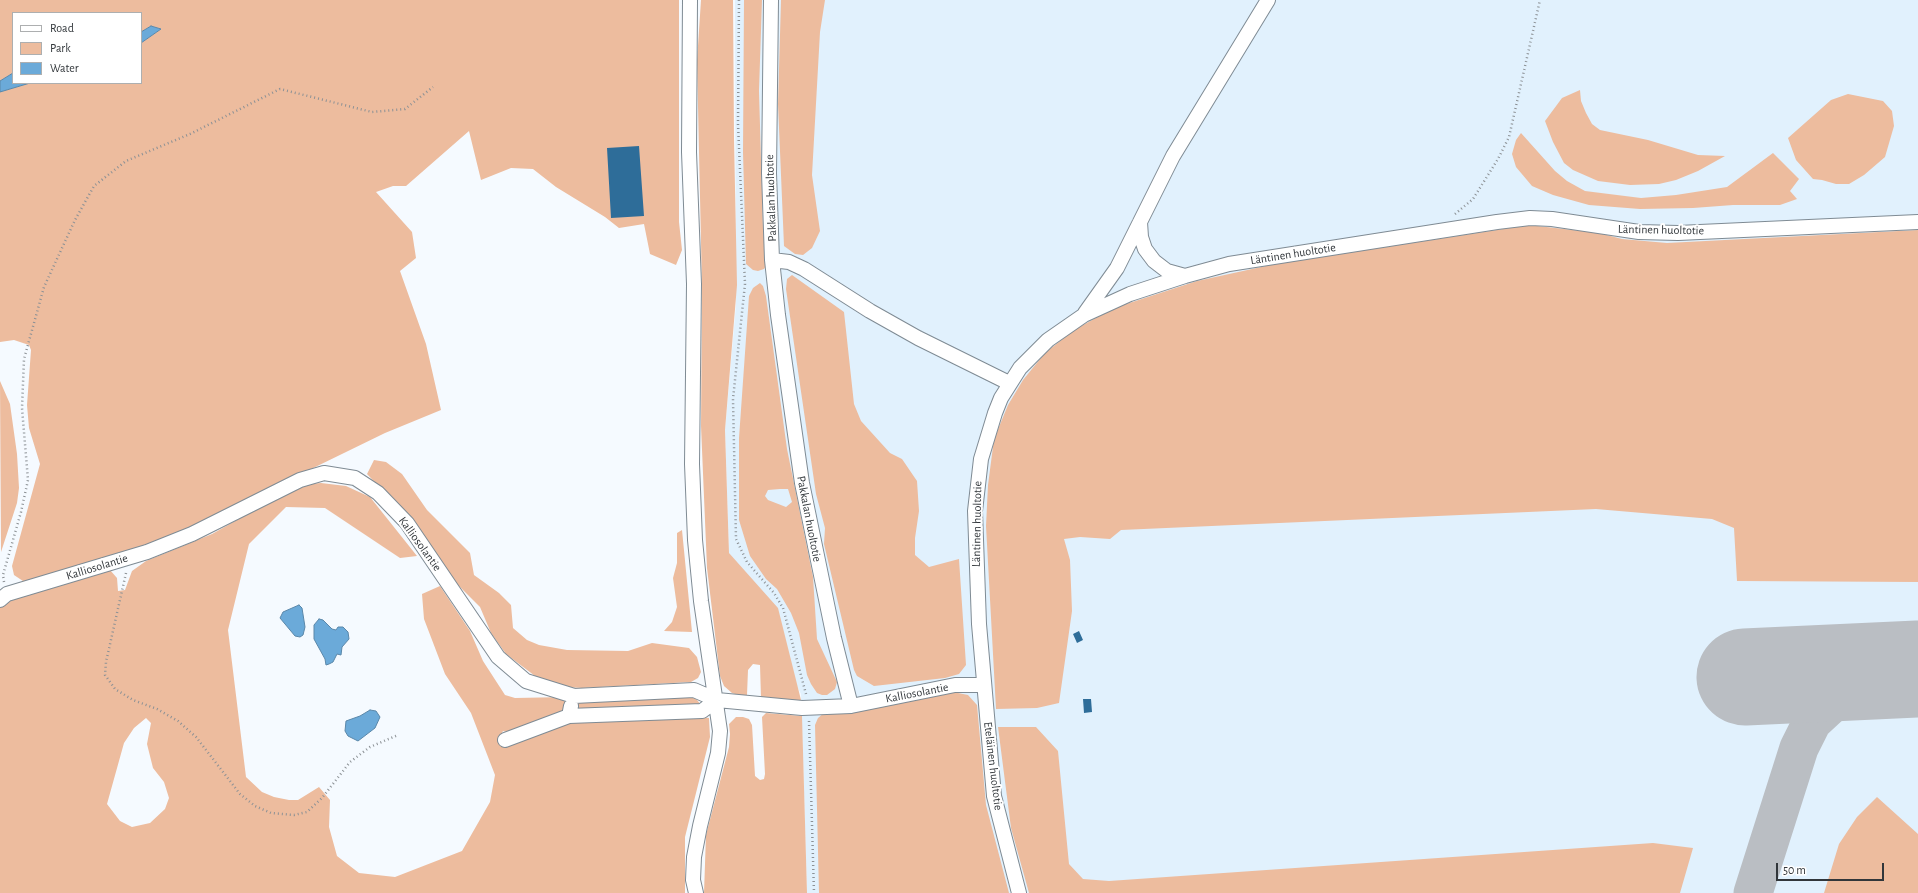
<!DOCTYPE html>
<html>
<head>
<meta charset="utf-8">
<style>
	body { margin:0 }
	#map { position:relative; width:1918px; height:893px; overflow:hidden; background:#f5faff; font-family:"Alegreya Sans",sans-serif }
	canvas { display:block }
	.legend { position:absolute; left:12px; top:12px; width:130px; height:72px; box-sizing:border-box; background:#fff; border:1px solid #adafb0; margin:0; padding:5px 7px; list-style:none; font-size:12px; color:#31363a }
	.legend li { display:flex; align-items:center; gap:8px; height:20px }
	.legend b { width:20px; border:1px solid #adafb0 }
	.scale { position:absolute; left:1776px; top:863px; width:108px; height:18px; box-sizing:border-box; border:2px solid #31363a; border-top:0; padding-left:5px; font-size:12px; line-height:14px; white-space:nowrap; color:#31363a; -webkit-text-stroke:3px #fff; paint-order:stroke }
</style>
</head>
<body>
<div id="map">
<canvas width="1918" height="893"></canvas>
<ul class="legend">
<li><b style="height:5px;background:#fff"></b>Road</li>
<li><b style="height:11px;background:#edbc9e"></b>Park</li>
<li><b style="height:11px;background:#6baad9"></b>Water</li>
</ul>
<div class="scale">50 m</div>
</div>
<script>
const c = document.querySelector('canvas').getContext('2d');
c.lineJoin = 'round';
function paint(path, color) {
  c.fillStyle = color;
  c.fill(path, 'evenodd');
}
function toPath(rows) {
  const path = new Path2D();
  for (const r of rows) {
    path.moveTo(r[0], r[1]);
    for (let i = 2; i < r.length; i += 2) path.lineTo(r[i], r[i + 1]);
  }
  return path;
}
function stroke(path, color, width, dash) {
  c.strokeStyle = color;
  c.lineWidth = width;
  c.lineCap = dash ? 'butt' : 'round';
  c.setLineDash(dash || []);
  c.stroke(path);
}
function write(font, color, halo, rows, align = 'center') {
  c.font = font + ' "Alegreya Sans",sans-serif';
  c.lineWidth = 4;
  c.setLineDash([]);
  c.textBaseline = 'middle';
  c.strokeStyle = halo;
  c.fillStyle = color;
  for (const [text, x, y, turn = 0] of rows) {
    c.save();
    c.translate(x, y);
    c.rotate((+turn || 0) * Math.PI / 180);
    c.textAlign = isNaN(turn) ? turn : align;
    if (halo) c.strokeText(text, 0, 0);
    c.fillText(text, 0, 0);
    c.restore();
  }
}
paint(toPath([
	[735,0,1918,0,1918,893,807,893,801,694,729,553,725,430,736,305]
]), '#e1f1fd');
paint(toPath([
	[0,0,679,0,679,222,682,250,676,265,650,254,644,224,619,228,605,217,556,187,533,169,511,168,481,180,469,131,406,186,393,186,376,192,412,232,416,258,400,271,426,344,441,410,385,433,182,532,137,551,38,583,23,581,14,575,12,566,40,464,29,428,27,405,31,350,29,345,14,340,0,342,0,92,30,83,141,83,141,43,161,29,151,26,141,32,141,13,13,13,13,73,0,81],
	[701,0,733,0,734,139,737,285,725,430,729,553,778,608,801,700,770,702,761,698,760,665,753,664,748,670,747,695,744,697,732,693,724,686,720,676,707,568,701,426,702,288,697,61],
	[744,0,762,0,759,91,763,229,767,264,764,269,758,271,753,270,746,264,743,152],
	[781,0,825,0,820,32,812,175,820,231,812,248,803,255,795,254,784,246,778,104],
	[1580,90,1581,101,1586,113,1592,124,1600,130,1648,140,1698,155,1725,156,1698,171,1676,180,1659,184,1630,185,1598,181,1573,170,1564,163,1553,142,1545,121,1562,98],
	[1848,94,1883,101,1892,111,1894,126,1885,157,1864,175,1849,184,1836,184,1822,180,1813,179,1796,160,1788,138,1831,100],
	[1521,133,1555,171,1567,181,1585,191,1641,198,1676,195,1727,187,1773,153,1799,179,1790,191,1797,199,1780,205,1733,205,1693,208,1640,209,1589,205,1553,195,1532,186,1516,167,1512,154,1516,140],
	[1529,225,1599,233,1622,239,1667,243,1918,230,1918,582,1737,581,1734,528,1712,519,1596,509,1121,530,1110,539,1080,537,1064,539,1070,560,1072,611,1059,703,1037,708,996,709,986,526,988,485,994,439,1008,405,1023,380,1045,353,1074,330,1114,308,1197,281,1275,264],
	[792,275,844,312,854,404,861,421,890,453,902,459,917,481,919,511,915,538,915,555,929,567,959,559,966,665,959,674,945,678,874,686,857,676,854,670,824,544,825,528,816,494,786,289,787,279],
	[760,283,763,286,766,296,787,449,813,577,817,639,837,682,835,689,827,695,822,695,817,693,811,684,807,675,799,633,791,613,777,589,766,579,750,556,739,520,739,438,749,296,753,288],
	[780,489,788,489,792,502,786,507,768,500,765,496,768,490],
	[0,381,10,404,17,454,19,488,17,503,1,552],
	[374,460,386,462,402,474,427,510,470,553,474,575,499,593,511,605,513,628,527,640,539,645,567,650,628,651,652,643,689,648,697,657,701,672,698,678,691,682,582,688,565,687,539,679,506,654,491,633,480,607,453,580,422,532,367,474],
	[321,483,346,486,370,497,417,556,400,558,325,508,286,507,249,544,228,630,246,777,262,792,274,797,289,800,298,800,319,787,330,800,329,827,337,856,359,873,395,877,462,851,490,802,495,775,471,713,445,674,424,619,422,594,440,586,470,631,483,661,505,695,515,698,566,697,568,703,564,709,555,717,511,733,503,731,499,738,580,721,695,716,709,718,710,737,685,837,685,893,0,893,0,608,9,600,110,570,117,578,118,591,125,590,132,571,146,561,212,534,280,496,309,484],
	[146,718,151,723,147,744,153,768,164,782,169,798,165,809,150,823,132,827,120,821,107,804,124,743,134,728],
	[682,530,692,632,664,631,672,622,677,607,673,578,677,563,677,533],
	[953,692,968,695,977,705,986,805,1009,893,819,893,815,725,818,718,824,713,864,710],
	[688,695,697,700,702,706,576,709,577,702],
	[766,713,802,716,807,893,704,893,706,835,729,747,730,734,729,724,736,717,743,717,749,719,752,725,755,776,760,780,764,779,765,774,762,717],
	[998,727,1036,727,1058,751,1069,864,1083,879,1109,881,1653,843,1693,848,1680,893,1029,893,1011,828],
	[1877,797,1918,834,1918,893,1824,893,1839,844,1857,817]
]), '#edbc9e');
const water = toPath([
	[151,26,161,29,141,43,141,32,151,26],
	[13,73,13,83,30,83,0,92,0,81,13,73],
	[299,605,302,608,305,627,303,635,300,637,295,636,280,618,283,612,299,605],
	[319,619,323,620,332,629,336,630,338,627,343,627,348,632,349,639,342,647,341,655,337,654,333,662,329,664,326,665,325,659,314,639,314,625,319,619],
	[370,710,376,711,380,717,375,728,358,741,348,736,345,731,346,721,360,716,370,710]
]);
paint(water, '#6baad9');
stroke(water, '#5a87a9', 1);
stroke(toPath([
	[1753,893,1799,748,1812,722,1852,685,1898,669]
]), '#babec3', 39);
stroke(toPath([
	[1745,677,1918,669]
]), '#babec3', 97);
paint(toPath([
	[639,146,644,216,611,218,607,148],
	[1079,631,1083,640,1077,643,1073,634],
	[1083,699,1091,699,1092,712,1084,713]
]), '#2e6d99');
const minor = toPath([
	[690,0,689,152,694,284,692,464,695,540,701,601,720,731,718,753,700,826,694,857,693,880,696,893],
	[771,0,769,173,772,260,778,315,802,483,834,638,851,706],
	[1140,222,1141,237,1145,249,1154,261,1167,271,1185,276],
	[772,260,789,262,804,269,870,311,918,338,1009,383],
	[1085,313,1117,268,1173,156,1268,0],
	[0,600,7,594,147,552,192,534,300,480,324,473,355,478,378,493,407,523,498,657,526,681,574,696,694,690,717,700,802,708,851,706,955,685,983,685],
	[569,716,702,711,717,700],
	[505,740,569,716,571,706],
	[1019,893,994,796,979,624,975,511,981,459,995,413,1001,398,1020,368,1048,340,1084,315,1130,294,1185,276,1229,264,1497,222,1530,218,1552,219,1639,232,1678,233,1918,222]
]);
stroke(minor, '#7f8b94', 16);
stroke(toPath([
	[739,0,738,124,745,284,733,399,736,539,747,562,774,593,783,608,806,694],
	[1455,214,1473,199,1498,159,1509,137,1540,0],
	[126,573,106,662,105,675,115,689,133,700,157,709,178,721,196,737,240,794,255,806,271,813,294,815,307,812,322,798,350,762,370,747,398,735],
	[4,582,3,575,21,512,28,480,22,408,24,359,44,287,75,220,94,186,126,161,190,134,280,89,372,112,405,109,433,87],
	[809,721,814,893]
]), '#8c9195', 2.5, [1, 3]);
stroke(minor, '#fff', 14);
write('12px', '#31363a', '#fff', [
	["Pakkalan huoltotie",771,198,-92],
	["Läntinen huoltotie",1661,230,1],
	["Läntinen huoltotie",1293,254,-9],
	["Pakkalan huoltotie",809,519,79],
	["Läntinen huoltotie",977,524,-89],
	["Kalliosolantie",420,544,54],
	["Kalliosolantie",97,567,-17],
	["Kalliosolantie",917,693,-11],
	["Eteläinen huoltotie",993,766,83]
]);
</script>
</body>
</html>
